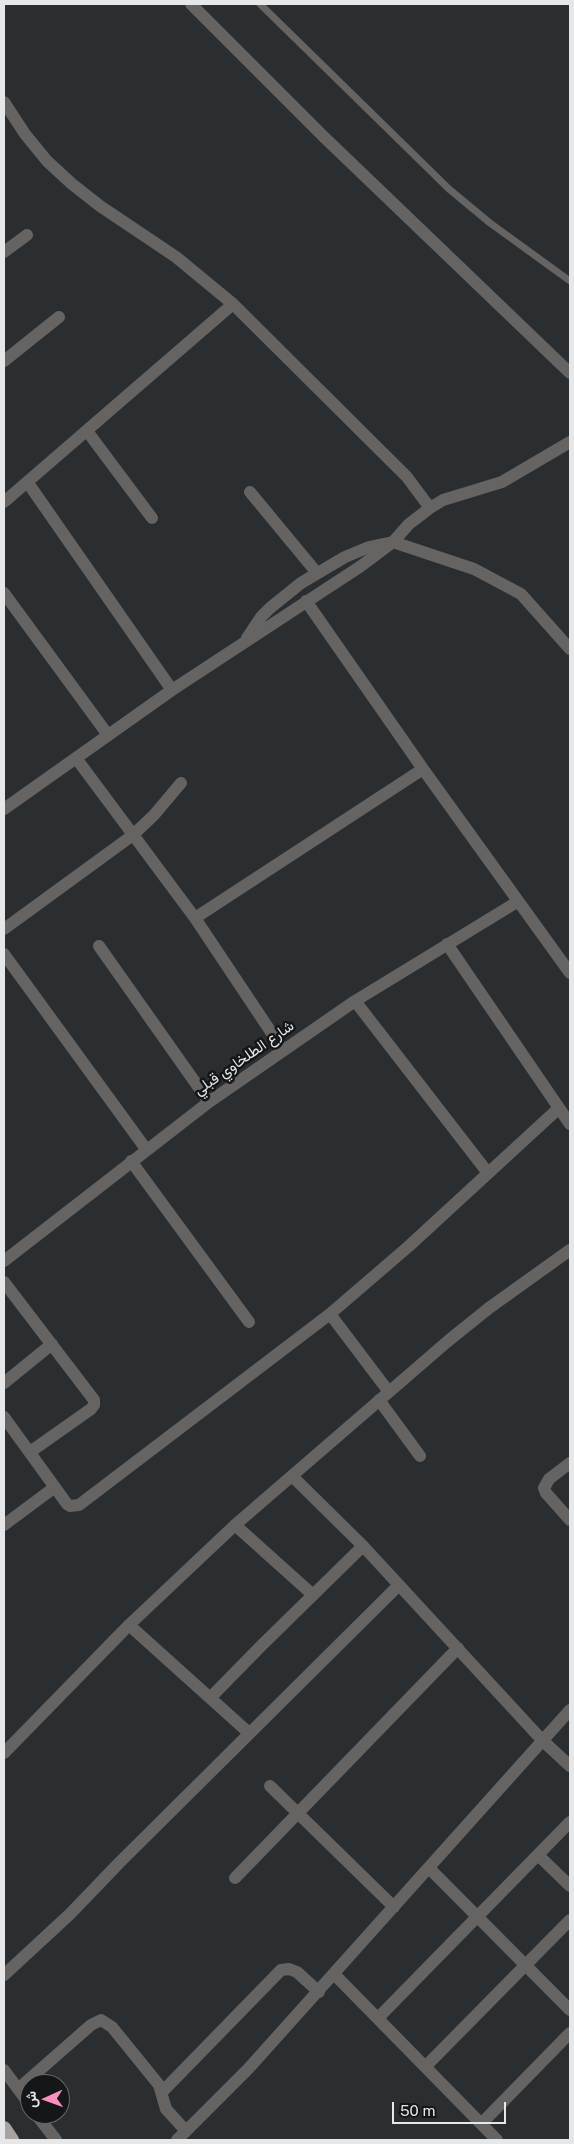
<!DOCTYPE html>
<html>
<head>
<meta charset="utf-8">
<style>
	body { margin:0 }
	#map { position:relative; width:574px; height:2144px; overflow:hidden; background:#2b2e31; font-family:"Public Sans",Vazirmatn,sans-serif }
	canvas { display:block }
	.frame { position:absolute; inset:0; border:5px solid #e5e7e9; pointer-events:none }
	.north { position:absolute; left:20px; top:2074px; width:50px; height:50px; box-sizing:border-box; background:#151617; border:1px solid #686a6b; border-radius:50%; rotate:268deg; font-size:14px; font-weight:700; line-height:20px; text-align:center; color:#e5e7e9 }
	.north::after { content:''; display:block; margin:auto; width:18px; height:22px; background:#fc8fc1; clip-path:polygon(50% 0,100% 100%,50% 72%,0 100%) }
	.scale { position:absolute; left:392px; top:2102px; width:114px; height:22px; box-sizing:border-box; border:2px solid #e5e7e9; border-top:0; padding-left:6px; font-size:15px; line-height:18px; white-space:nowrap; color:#e5e7e9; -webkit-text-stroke:4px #151617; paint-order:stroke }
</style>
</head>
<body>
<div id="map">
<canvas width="574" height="2144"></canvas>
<div class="frame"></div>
<div class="north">ش</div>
<div class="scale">50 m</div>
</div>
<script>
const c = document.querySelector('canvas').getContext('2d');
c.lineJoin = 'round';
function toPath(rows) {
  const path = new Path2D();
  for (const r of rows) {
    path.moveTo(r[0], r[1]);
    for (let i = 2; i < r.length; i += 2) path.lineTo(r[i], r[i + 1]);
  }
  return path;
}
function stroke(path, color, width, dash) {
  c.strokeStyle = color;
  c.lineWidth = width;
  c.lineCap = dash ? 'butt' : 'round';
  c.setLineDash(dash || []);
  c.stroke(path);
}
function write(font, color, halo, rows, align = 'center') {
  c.font = font + ' "Public Sans",Vazirmatn,sans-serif';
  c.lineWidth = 5;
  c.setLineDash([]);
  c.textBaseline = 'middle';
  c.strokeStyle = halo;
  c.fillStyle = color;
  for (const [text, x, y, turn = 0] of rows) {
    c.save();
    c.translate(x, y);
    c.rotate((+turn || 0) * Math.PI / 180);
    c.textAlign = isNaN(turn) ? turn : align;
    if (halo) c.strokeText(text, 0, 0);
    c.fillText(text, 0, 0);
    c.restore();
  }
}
stroke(toPath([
	[260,4,449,189,490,223,570,281]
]), '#666363', 7);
stroke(toPath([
	[191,4,324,137,570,373],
	[4,102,25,134,47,161,72,184,100,206,176,257,233,304,407,477,430,508],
	[4,252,27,235],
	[4,361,59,317],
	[87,431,152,518],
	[28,483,172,690],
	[250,492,317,573],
	[4,502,233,304],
	[4,593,108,735],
	[306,601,423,769,570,973],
	[247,638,261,617,270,608,301,583,345,557,369,547,393,542,474,569,521,594,570,649],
	[76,758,195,918,283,1050],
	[4,809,172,690,361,566,393,542,409,524,430,508,443,500,502,482,570,442],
	[195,918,423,769],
	[4,929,133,835,154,815,181,783],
	[447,944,570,1124],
	[99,946,209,1102],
	[4,954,146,1149],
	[355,1001,488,1173],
	[131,1161,249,1322],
	[4,1261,209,1102,355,1001,517,902],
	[4,1282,94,1400,94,1405,91,1409,30,1452],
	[330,1314,389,1392],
	[4,1383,52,1344],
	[379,1400,420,1456],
	[4,1417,67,1504,70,1506,79,1505,330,1314,409,1246,559,1108],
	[570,1463,549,1479,544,1488,546,1493,570,1520],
	[292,1476,363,1546,542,1740,570,1766],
	[4,1525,55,1487],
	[235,1525,313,1595],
	[129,1625,249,1733],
	[210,1698,261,1646,363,1546],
	[4,1753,129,1625,235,1525,448,1341,489,1308,570,1250],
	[270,1786,394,1907],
	[538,1855,570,1886],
	[429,1868,570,2010],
	[235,1878,458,1648],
	[334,1974,497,2140],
	[4,1975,70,1914,119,1863,399,1585],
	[378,2018,570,1822],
	[425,2067,570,1920],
	[18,2089,91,2025,101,2020,112,2027,159,2085,166,2109,186,2131],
	[163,2091,281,1970,289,1969,297,1972,319,1992],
	[481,2124,570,2033],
	[177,2140,249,2068,570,1710]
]), '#666363', 12);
stroke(toPath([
	[4,2070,30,2105],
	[36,2114,56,2140]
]), '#666363', 12);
stroke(toPath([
	[4,2128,12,2140]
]), '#a8a2a1', 14);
write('15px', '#e5e7e9', '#151617', [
	["شارع الطلخاوي قبلي",244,1058,-35]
]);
</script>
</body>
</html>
